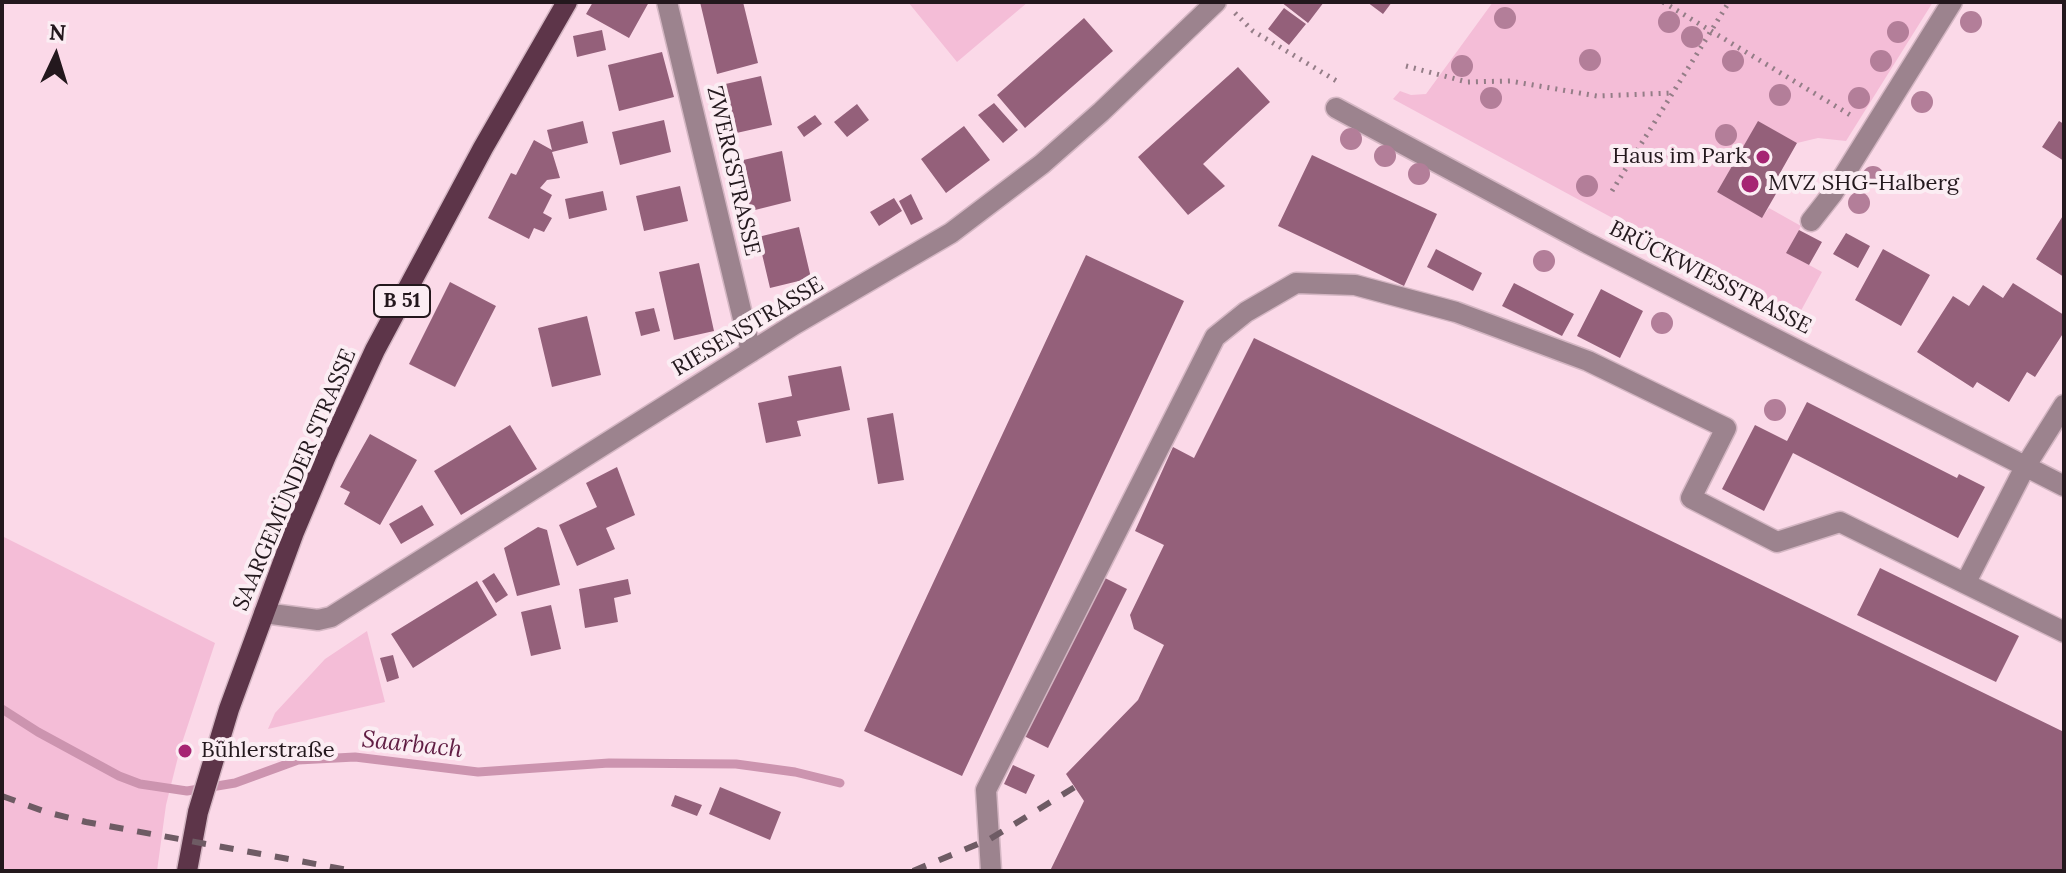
<!DOCTYPE html>
<html>
<head>
<meta charset="utf-8">
<style>
	body { margin:0 }
	#map { position:relative; width:2066px; height:873px; overflow:hidden; background:#fbd9e8; font-family:Lora,serif }
	canvas { display:block }
	.frame { position:absolute; inset:0; border:4px solid #23181d; pointer-events:none }
	.north { position:absolute; left:16px; top:16px; width:80px; height:80px; -webkit-text-stroke:6px #fbedf3; paint-order:stroke; rotate:4deg; font-size:22px; font-weight:700; line-height:32px; text-align:center; color:#23181d }
	.north::after { content:''; display:block; margin:auto; width:28px; height:36px; background:#23181d; clip-path:polygon(50% 0,100% 100%,50% 72%,0 100%) }
</style>
</head>
<body>
<div id="map">
<canvas width="2066" height="873"></canvas>
<div class="frame"></div>
<div class="north">N</div>
</div>
<script>
const c = document.querySelector('canvas').getContext('2d');
c.lineJoin = 'round';
function paint(path, color) {
  c.fillStyle = color;
  c.fill(path, 'evenodd');
}
function toPath(rows) {
  const path = new Path2D();
  for (const r of rows) {
    path.moveTo(r[0], r[1]);
    for (let i = 2; i < r.length; i += 2) path.lineTo(r[i], r[i + 1]);
  }
  return path;
}
function stroke(path, color, width, dash) {
  c.strokeStyle = color;
  c.lineWidth = width;
  c.lineCap = dash ? 'butt' : 'round';
  c.setLineDash(dash || []);
  c.stroke(path);
}
function write(font, color, halo, rows, align = 'center') {
  c.font = font + ' Lora,serif';
  c.lineWidth = 8;
  c.setLineDash([]);
  c.textBaseline = 'middle';
  c.strokeStyle = halo;
  c.fillStyle = color;
  for (const [text, x, y, turn = 0] of rows) {
    c.save();
    c.translate(x, y);
    c.rotate((+turn || 0) * Math.PI / 180);
    c.textAlign = isNaN(turn) ? turn : align;
    if (halo) c.strokeText(text, 0, 0);
    c.fillText(text, 0, 0);
    c.restore();
  }
}
paint(toPath([
	[908,2,1028,2,957,62],
	[1493,2,1933,2,1846,141,1818,138,1797,143,1758,122,1717,192,1762,217,1769,208,1801,226,1787,253,1822,272,1797,318,1393,99,1400,91,1411,95,1426,94],
	[2,536,215,643,180,749,166,805,157,871,2,871],
	[367,631,385,702,268,729,275,713,325,659]
]), '#f4bdd7');
stroke(toPath([
	[2,709,38,732,119,776,140,784,187,791,235,783,298,760,355,757,478,772,609,763,736,764,795,772,840,783]
]), '#cc94af', 9);
paint(toPath([
	[593,2,649,2,629,38,586,14],
	[700,2,743,2,758,63,717,74],
	[1281,2,1324,2,1308,23],
	[1367,2,1392,2,1383,14],
	[1284,8,1306,24,1289,45,1268,29],
	[1084,18,1113,51,1025,128,997,95],
	[602,30,606,50,577,57,573,36],
	[662,52,674,97,619,111,608,65],
	[1238,67,1270,102,1203,164,1225,186,1188,215,1138,157],
	[761,76,772,125,732,134,721,85],
	[994,103,1018,130,1003,143,978,115],
	[857,104,869,120,847,137,834,122],
	[815,115,822,124,804,137,797,127],
	[664,120,671,152,620,165,612,132],
	[583,121,588,143,552,152,560,178,547,180,540,188,552,195,543,213,552,218,544,232,534,228,529,239,488,218,511,173,516,175,534,140,552,150,547,130],
	[1758,121,1797,143,1771,189,1777,192,1762,218,1717,192],
	[2059,121,2064,124,2064,161,2042,147],
	[964,126,990,160,946,193,921,159],
	[782,151,791,201,751,211,739,161],
	[1312,155,1437,214,1404,286,1278,226],
	[680,186,688,221,644,231,636,196],
	[603,191,607,210,569,219,565,199],
	[911,194,923,219,911,225,899,201],
	[894,198,902,211,879,226,870,212],
	[2064,214,2064,277,2036,259],
	[799,227,811,278,770,288,758,237],
	[1799,230,1822,242,1809,265,1786,253],
	[1846,233,1870,246,1858,268,1833,254],
	[1436,249,1482,273,1473,291,1427,267],
	[1883,249,1930,275,1901,326,1855,300],
	[1086,255,1184,301,962,776,864,731],
	[699,263,714,331,674,340,659,272],
	[450,282,496,306,455,387,409,364],
	[1514,283,1574,314,1562,336,1502,306],
	[2013,283,2064,315,2064,332,2035,377,2027,372,2009,402,1977,382,1973,388,1917,352,1953,296,1969,306,1983,285,2003,298],
	[1601,289,1643,311,1620,358,1577,336],
	[654,308,660,331,641,336,635,312],
	[587,316,601,375,552,387,538,328],
	[1254,338,2064,732,2064,871,1050,871,1084,801,1066,774,1138,700,1164,645,1134,629,1130,615,1164,545,1135,531,1173,447,1194,458],
	[841,366,850,410,797,421,801,436,766,443,758,403,792,396,788,376],
	[1807,402,1957,478,1959,474,1985,487,1958,538,1793,453,1764,511,1722,489,1755,425,1787,441],
	[893,413,904,480,878,484,867,418],
	[510,425,537,469,461,515,434,471],
	[370,434,417,460,380,525,344,504,350,492,340,487],
	[617,467,635,515,606,528,615,549,577,566,559,525,597,507,586,483],
	[422,505,434,525,401,544,389,524],
	[538,527,547,530,560,585,517,596,504,548],
	[1880,568,2019,636,1996,682,1857,615],
	[494,573,508,595,496,603,482,581],
	[1103,577,1127,589,1048,748,1024,736],
	[628,579,631,594,614,598,618,622,585,628,579,589],
	[477,581,497,615,413,668,391,634],
	[551,605,561,649,531,656,521,612],
	[393,655,399,678,387,682,380,658],
	[1013,765,1035,775,1026,794,1004,784],
	[720,787,781,812,770,840,709,814],
	[675,795,702,805,697,816,671,806]
]), '#94607a');
const minor = toPath([
	[667,2,751,352],
	[1336,108,1587,243,2064,486],
	[1811,221,1833,193,1952,2],
	[1966,582,2025,467,2064,405],
	[264,613,318,620,331,617,795,324,951,233,1042,164,1101,112,1216,2],
	[991,871,986,790,1215,337,1246,312,1296,283,1355,285,1456,312,1588,361,1726,428,1691,498,1777,542,1840,522,2064,632]
]);
const major = toPath([
	[187,871,198,812,229,709,294,532,326,456,375,350,483,148,567,2]
]);
stroke(minor, '#d4b6c3', 23);
stroke(major, '#d4b6c3', 23);
stroke(toPath([
	[1663,2,1852,116],
	[1235,13,1253,31,1340,83],
	[1406,66,1467,82,1510,81,1597,96,1672,93],
	[1612,191,1729,2]
]), '#947d87', 5, [2, 6]);
stroke(minor, '#9c838e', 20);
stroke(major, '#5d3549', 20);
stroke(toPath([
	[2,796,46,812,86,822,354,871],
	[913,871,990,839,1075,787]
]), '#6e5b64', 6, [14, 14]);
c.fillStyle = '#b37e99';
for (const [x, y] of [
	[1505,18],
	[1669,22],
	[1971,22],
	[1898,32],
	[1692,37],
	[1590,60],
	[1733,61],
	[1881,61],
	[1462,66],
	[1780,95],
	[1491,98],
	[1859,98],
	[1922,102],
	[1726,135],
	[1351,139],
	[1385,156],
	[1419,174],
	[1873,177],
	[1587,186],
	[1859,203],
	[1544,261],
	[1662,323],
	[1775,410]
]) {
  c.beginPath();
  c.arc(x, y, 11, 0, 2 * Math.PI);
  c.fill();
}
for (const [x, y, r, color] of [
	[1763,157,8,"#a62573"],
	[1750,184,10,"#a62573"],
	[185,751,8,"#a62573"]
]) {
  const dot = new Path2D();
  dot.arc(x, y, r, 0, 2 * Math.PI);
  c.fillStyle = color;
  c.fill(dot);
  stroke(dot, '#fbedf3', 3);
}
for (const [x, y, w] of [
	[402,301,56]
]) {
  const box = new Path2D();
  box.roundRect(x - w / 2, y - 16, w, 32, 6);
  c.fillStyle = '#fbedf3';
  c.fill(box);
  stroke(box, '#23181d', 2);
}
write('bold 20px', '#23181d', null, [
	["B 51",402,301]
]);
write('22px', '#23181d', '#fbedf3', [
	["Haus im Park",1747,157,"right"],
	["MVZ SHG-Halberg",1768,184],
	["Bühlerstraße",201,751]
], 'left');
write('22px', '#23181d', '#fbedf3', [
	["ZWERGSTRASSE",733,171,77],
	["BRÜCKWIESSTRASSE",1710,278,27],
	["RIESENSTRASSE",748,327,-31],
	["SAARGEMÜNDER STRASSE",295,480,-67]
]);
write('italic 24px', '#601d43', '#fbedf3', [
	["Saarbach",412,745,6]
]);
</script>
</body>
</html>
